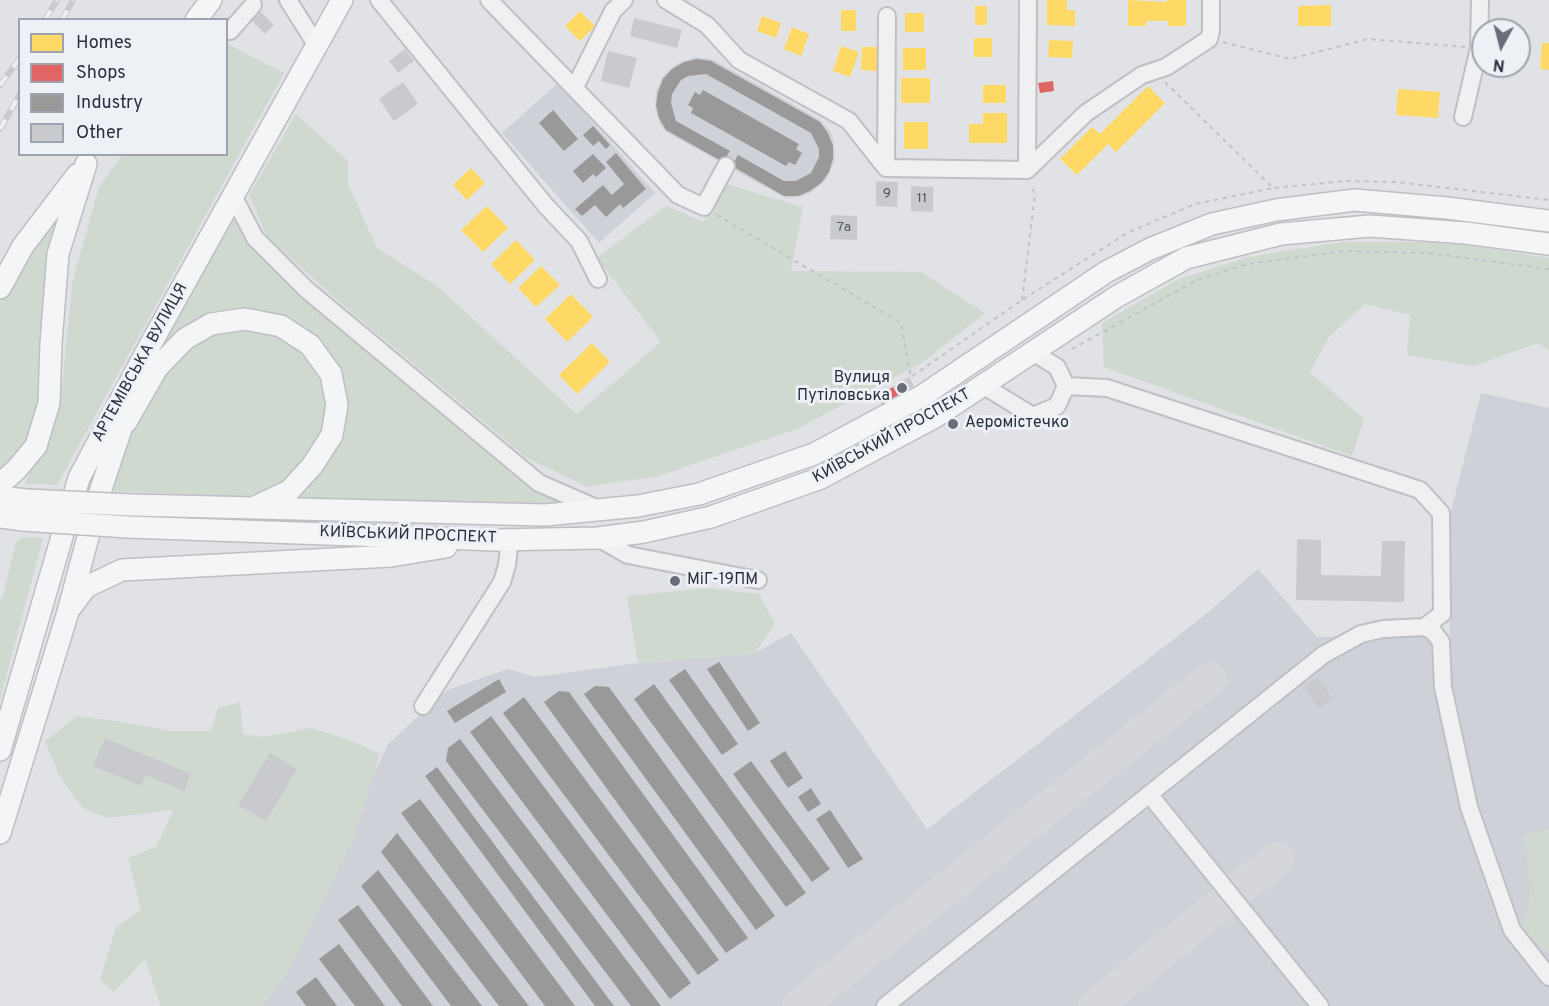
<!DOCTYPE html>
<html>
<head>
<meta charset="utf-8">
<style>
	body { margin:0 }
	#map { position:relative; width:1549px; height:1006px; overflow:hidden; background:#e0e2e5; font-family:Overpass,sans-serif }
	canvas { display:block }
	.legend { position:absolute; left:18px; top:18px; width:210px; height:138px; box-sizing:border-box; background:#edf0f5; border:2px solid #9ea2ac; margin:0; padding:8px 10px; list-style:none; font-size:18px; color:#282e3e }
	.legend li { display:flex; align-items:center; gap:12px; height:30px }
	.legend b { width:30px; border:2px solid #9ea2ac }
	.north { position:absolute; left:1471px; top:18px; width:60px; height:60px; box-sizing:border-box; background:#edf0f5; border:2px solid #9ea2ac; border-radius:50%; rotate:187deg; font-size:16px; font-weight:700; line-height:24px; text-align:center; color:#282e3e }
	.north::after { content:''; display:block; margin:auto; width:21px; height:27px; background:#686d78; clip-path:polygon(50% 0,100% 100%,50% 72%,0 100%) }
</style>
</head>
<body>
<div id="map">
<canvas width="1549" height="1006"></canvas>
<ul class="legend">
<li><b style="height:16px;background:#ffd966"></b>Homes</li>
<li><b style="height:16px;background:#e06666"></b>Shops</li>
<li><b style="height:16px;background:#999"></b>Industry</li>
<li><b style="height:16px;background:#c8cacd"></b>Other</li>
</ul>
<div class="north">N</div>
</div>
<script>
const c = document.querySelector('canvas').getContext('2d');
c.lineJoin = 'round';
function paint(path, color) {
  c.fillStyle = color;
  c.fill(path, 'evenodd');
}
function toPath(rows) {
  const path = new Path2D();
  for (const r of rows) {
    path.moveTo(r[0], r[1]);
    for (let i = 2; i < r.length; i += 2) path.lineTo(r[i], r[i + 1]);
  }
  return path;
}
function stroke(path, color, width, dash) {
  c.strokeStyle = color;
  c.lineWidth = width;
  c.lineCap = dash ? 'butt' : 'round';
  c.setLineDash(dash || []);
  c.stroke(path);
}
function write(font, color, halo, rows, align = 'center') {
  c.font = font + ' Overpass,sans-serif';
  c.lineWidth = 6;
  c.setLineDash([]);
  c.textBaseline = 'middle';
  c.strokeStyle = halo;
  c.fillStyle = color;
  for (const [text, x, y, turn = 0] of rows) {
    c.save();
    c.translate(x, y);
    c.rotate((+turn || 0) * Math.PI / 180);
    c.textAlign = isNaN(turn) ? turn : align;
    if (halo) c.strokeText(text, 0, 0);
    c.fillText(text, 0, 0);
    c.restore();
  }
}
paint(toPath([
	[695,57,712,59,819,119,831,132,834,145,835,160,826,180,812,192,800,197,785,198,666,132,660,125,655,108,656,91,662,77,676,64],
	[558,83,655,193,599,243,502,133],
	[1481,393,1549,408,1549,1006,261,1006,280,960,389,743,447,690,508,669,536,677,638,663,753,654,791,633,927,829,1200,619,1258,569,1317,637,1450,636,1447,527]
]), '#ced1d8');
paint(toPath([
	[227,44,284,73,57,485,25,484,61,398,72,284,99,187,122,155,226,154],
	[296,114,348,161,348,184,377,248,437,286,577,414,661,342,597,258,666,206,704,222,726,184,803,207,791,271,921,272,985,313,923,362,797,429,658,476,588,487,527,458,345,307,267,237,249,195],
	[57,215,50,257,37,409,28,437,17,457,0,469,0,304,10,283],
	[229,215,270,266,536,486,572,504,524,505,278,501,346,403,342,374,329,353,313,338,252,311,221,311,193,321,171,338,157,357,154,356],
	[1342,242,1445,242,1549,258,1549,351,1538,343,1474,366,1407,355,1410,315,1365,304,1329,337,1310,372,1364,419,1352,456,1104,367,1102,323,1179,279,1248,257],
	[246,327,278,334,305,353,329,387,323,434,292,475,269,490,244,497,110,491,131,434,169,368,193,343,217,331],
	[23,537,43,538,0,700,0,601,3,596,16,542],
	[706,588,759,594,775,624,754,654,638,663,627,596],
	[240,702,243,734,263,737,311,728,350,740,380,754,353,840,287,975,262,1006,161,1006,145,959,114,992,100,980,116,927,141,910,128,858,156,847,173,810,107,818,83,808,61,779,45,741,77,716,123,722,170,731,211,731,218,708],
	[1549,829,1549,951,1540,947,1522,928,1527,914,1530,887,1525,835]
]), '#d0d9d0');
paint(toPath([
	[1047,0,1067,0,1067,10,1075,10,1075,26,1047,25],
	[1128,0,1167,2,1167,0,1186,0,1186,26,1168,26,1168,21,1146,21,1146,26,1128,26],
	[1331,5,1331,26,1298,26,1298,6],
	[975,6,987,6,987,25,975,25],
	[841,10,856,10,856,31,841,31],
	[580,11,595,26,580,41,565,26],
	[905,13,924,13,924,32,905,32],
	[762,16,781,23,776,38,757,31],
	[792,27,809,34,801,56,784,49],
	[974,38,992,38,992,57,974,57],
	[1049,40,1073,41,1072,58,1048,57],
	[1542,43,1549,43,1549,70,1540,69],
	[841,46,859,52,850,77,833,71],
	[862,47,878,47,878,71,861,70],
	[903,48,926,48,926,70,903,70],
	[901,78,930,78,930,103,901,103],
	[983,85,1006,85,1006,103,983,103],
	[1148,86,1165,103,1116,152,1108,144,1077,175,1060,159,1092,127,1100,134],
	[1398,89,1440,92,1438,118,1396,115],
	[983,113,1007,113,1007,143,969,143,969,124,983,124],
	[904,122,928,122,928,149,904,149],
	[471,168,485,183,467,200,453,185],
	[487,206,508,228,483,252,461,230],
	[516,240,535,260,510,284,491,264],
	[541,266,560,285,536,307,518,288],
	[571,294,593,317,567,342,545,319],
	[592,343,610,362,577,394,559,375]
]), '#ffd966');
paint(toPath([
	[1053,81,1054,91,1040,93,1038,83],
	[893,387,898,395,882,404,877,395]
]), '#e06666');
paint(toPath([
	[697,59,711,61,820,122,828,133,833,146,833,159,829,172,821,183,810,191,798,196,784,196,732,166,738,155,784,181,796,181,811,173,819,157,819,149,811,133,706,74,688,76,681,80,672,94,671,103,676,121,730,151,723,162,666,130,659,118,656,105,658,92,663,79,672,69,684,62],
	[703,90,799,144,796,149,802,153,795,165,789,162,786,166,691,113,693,108,688,105,695,92,700,95],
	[553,110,578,139,564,151,539,123],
	[593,126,610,145,606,149,599,141,593,146,583,135],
	[616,153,646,189,623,208,620,204,606,217,595,205,582,216,575,209,603,185,612,195,624,184,606,162],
	[593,154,606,168,596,177,593,174,583,183,573,171],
	[719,662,760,723,748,731,707,669],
	[685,669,738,744,722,755,669,680],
	[499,679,506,692,455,723,447,711],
	[654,684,806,893,786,907,634,699],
	[595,686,609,687,775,916,756,930,584,694],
	[559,691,569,692,748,938,726,953,544,702],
	[524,697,719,960,698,975,503,713],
	[491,716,691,983,670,999,470,732],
	[460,739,661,1006,631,1006,446,761,448,748],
	[785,751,803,778,788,788,770,761],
	[751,761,830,869,812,882,733,774],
	[437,767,614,1006,595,1006,425,776],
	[811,788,821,804,808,812,798,797],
	[420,799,575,1006,545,1006,401,813],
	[830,810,863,859,848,868,816,819],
	[397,833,529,1006,499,1006,381,852],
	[378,870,482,1006,451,1006,361,886],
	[358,905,433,1006,402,1006,338,920],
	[339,944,385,1006,355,1006,319,959],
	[316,977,337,1006,306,1006,296,992]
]), '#999');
stroke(toPath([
	[799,1006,1210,679],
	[1095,1006,1277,859]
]), '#d4d6d9', 34);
paint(toPath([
	[261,12,274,25,265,34,252,21],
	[634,18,682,30,677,48,630,36],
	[405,49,414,61,398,73,389,61],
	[608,51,637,58,629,88,601,81],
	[403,82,418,104,394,121,379,99],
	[876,181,898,182,897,207,876,206],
	[911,186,933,187,933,212,911,211],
	[831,215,857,216,857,240,830,239],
	[909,377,914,386,898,395,893,387],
	[1297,539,1321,540,1321,575,1381,576,1382,541,1405,541,1404,602,1296,600],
	[1317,677,1333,699,1319,709,1304,687],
	[105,738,191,774,184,791,145,775,141,786,93,766],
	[270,753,297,769,266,821,238,805]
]), '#c8cacd');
const minor = toPath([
	[288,0,317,46],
	[379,0,546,206,579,241,598,279],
	[489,0,678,195,704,207,726,166],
	[666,0,707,25,739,60,849,121,886,168],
	[226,30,230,31,253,5],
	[575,87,613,11,624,0],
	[1463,117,1479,48,1480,0],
	[886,168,1027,170,1086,113,1142,75,1166,67,1209,39,1211,31,1211,0],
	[886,168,887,16],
	[1027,170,1028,0],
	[233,196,255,238,307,290,539,483,601,510],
	[1034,353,1057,367,1066,386],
	[984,386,1033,416,1057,406,1066,386,1107,388,1420,490,1441,513,1442,614,1424,627],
	[598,538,628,555,758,580],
	[423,706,502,582,507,565,510,539],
	[1149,794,1320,1006],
	[885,1006,1323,655,1361,634,1383,629,1424,627,1433,631,1441,642,1443,687,1469,807,1512,930,1549,977]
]);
const major = toPath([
	[196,20,211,0],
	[0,288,23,246,77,175],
	[126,422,157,368,185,339,211,324,245,319,281,326,310,345,331,374,337,405,332,435,312,466,289,491,257,506],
	[0,484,16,470,36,446,49,403,51,343,58,254,86,164],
	[0,497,26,500],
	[132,505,545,515,638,506,699,494,814,454,922,396,1106,272,1150,249,1212,224,1276,210,1355,200,1447,208,1549,221],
	[0,517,23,520],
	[128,527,497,540,598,538,644,532,711,517,821,478,935,417,1116,297,1186,258,1281,234,1370,226,1466,233,1549,244],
	[71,607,86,587,122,570,391,556,446,547],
	[0,750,79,478,149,347,342,0],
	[0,833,68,612,100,492,128,408]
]);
stroke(minor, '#bec0c3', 20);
stroke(major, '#bdbfc3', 24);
stroke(toPath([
	[1223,42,1290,59,1368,39,1465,47],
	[1165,82,1273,188,1345,181,1397,182,1549,200],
	[717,215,901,323,911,377,1022,300,1127,233,1195,204,1273,188],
	[1022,300,1035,194,1031,185],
	[1072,349,1197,280,1247,264,1344,251,1427,253,1549,269]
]), '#c2c3c9', 2, [4.5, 4.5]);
stroke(minor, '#f0f0f2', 16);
stroke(major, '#f4f5f6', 21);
const rail = toPath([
	[45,20,57,0],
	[62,20,73,0],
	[0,85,20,58],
	[0,129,20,94]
]);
stroke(rail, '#c9cacd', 6);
stroke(rail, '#edf0f5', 4, [11]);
const majorBridge = toPath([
	[26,500,132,505],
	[23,520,128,527]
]);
stroke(majorBridge, '#bdbfc3', 24, []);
stroke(majorBridge, '#f4f5f6', 21);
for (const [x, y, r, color] of [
	[902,388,6,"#686d78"],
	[953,424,6,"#686d78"],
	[675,581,6,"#686d78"]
]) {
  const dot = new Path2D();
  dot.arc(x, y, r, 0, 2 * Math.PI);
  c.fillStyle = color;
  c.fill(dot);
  stroke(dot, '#edf0f5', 2);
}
write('14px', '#515662', null, [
	["9",887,194],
	["11",922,199],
	["7а",844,228]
]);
write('16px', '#282e3e', '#edf0f5', [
	["АРТЕМІВСЬКА ВУЛИЦЯ",141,363,-61],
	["КИЇВСЬКИЙ ПРОСПЕКТ",892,437,-29],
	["КИЇВСЬКИЙ ПРОСПЕКТ",408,536,2]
]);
write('16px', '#282e3e', '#edf0f5', [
	["Вулиця",890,379,"right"],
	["Путіловська",890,397,"right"],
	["Аеромістечко",965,424],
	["МіГ-19ПМ",687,581]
], 'left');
</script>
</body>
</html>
